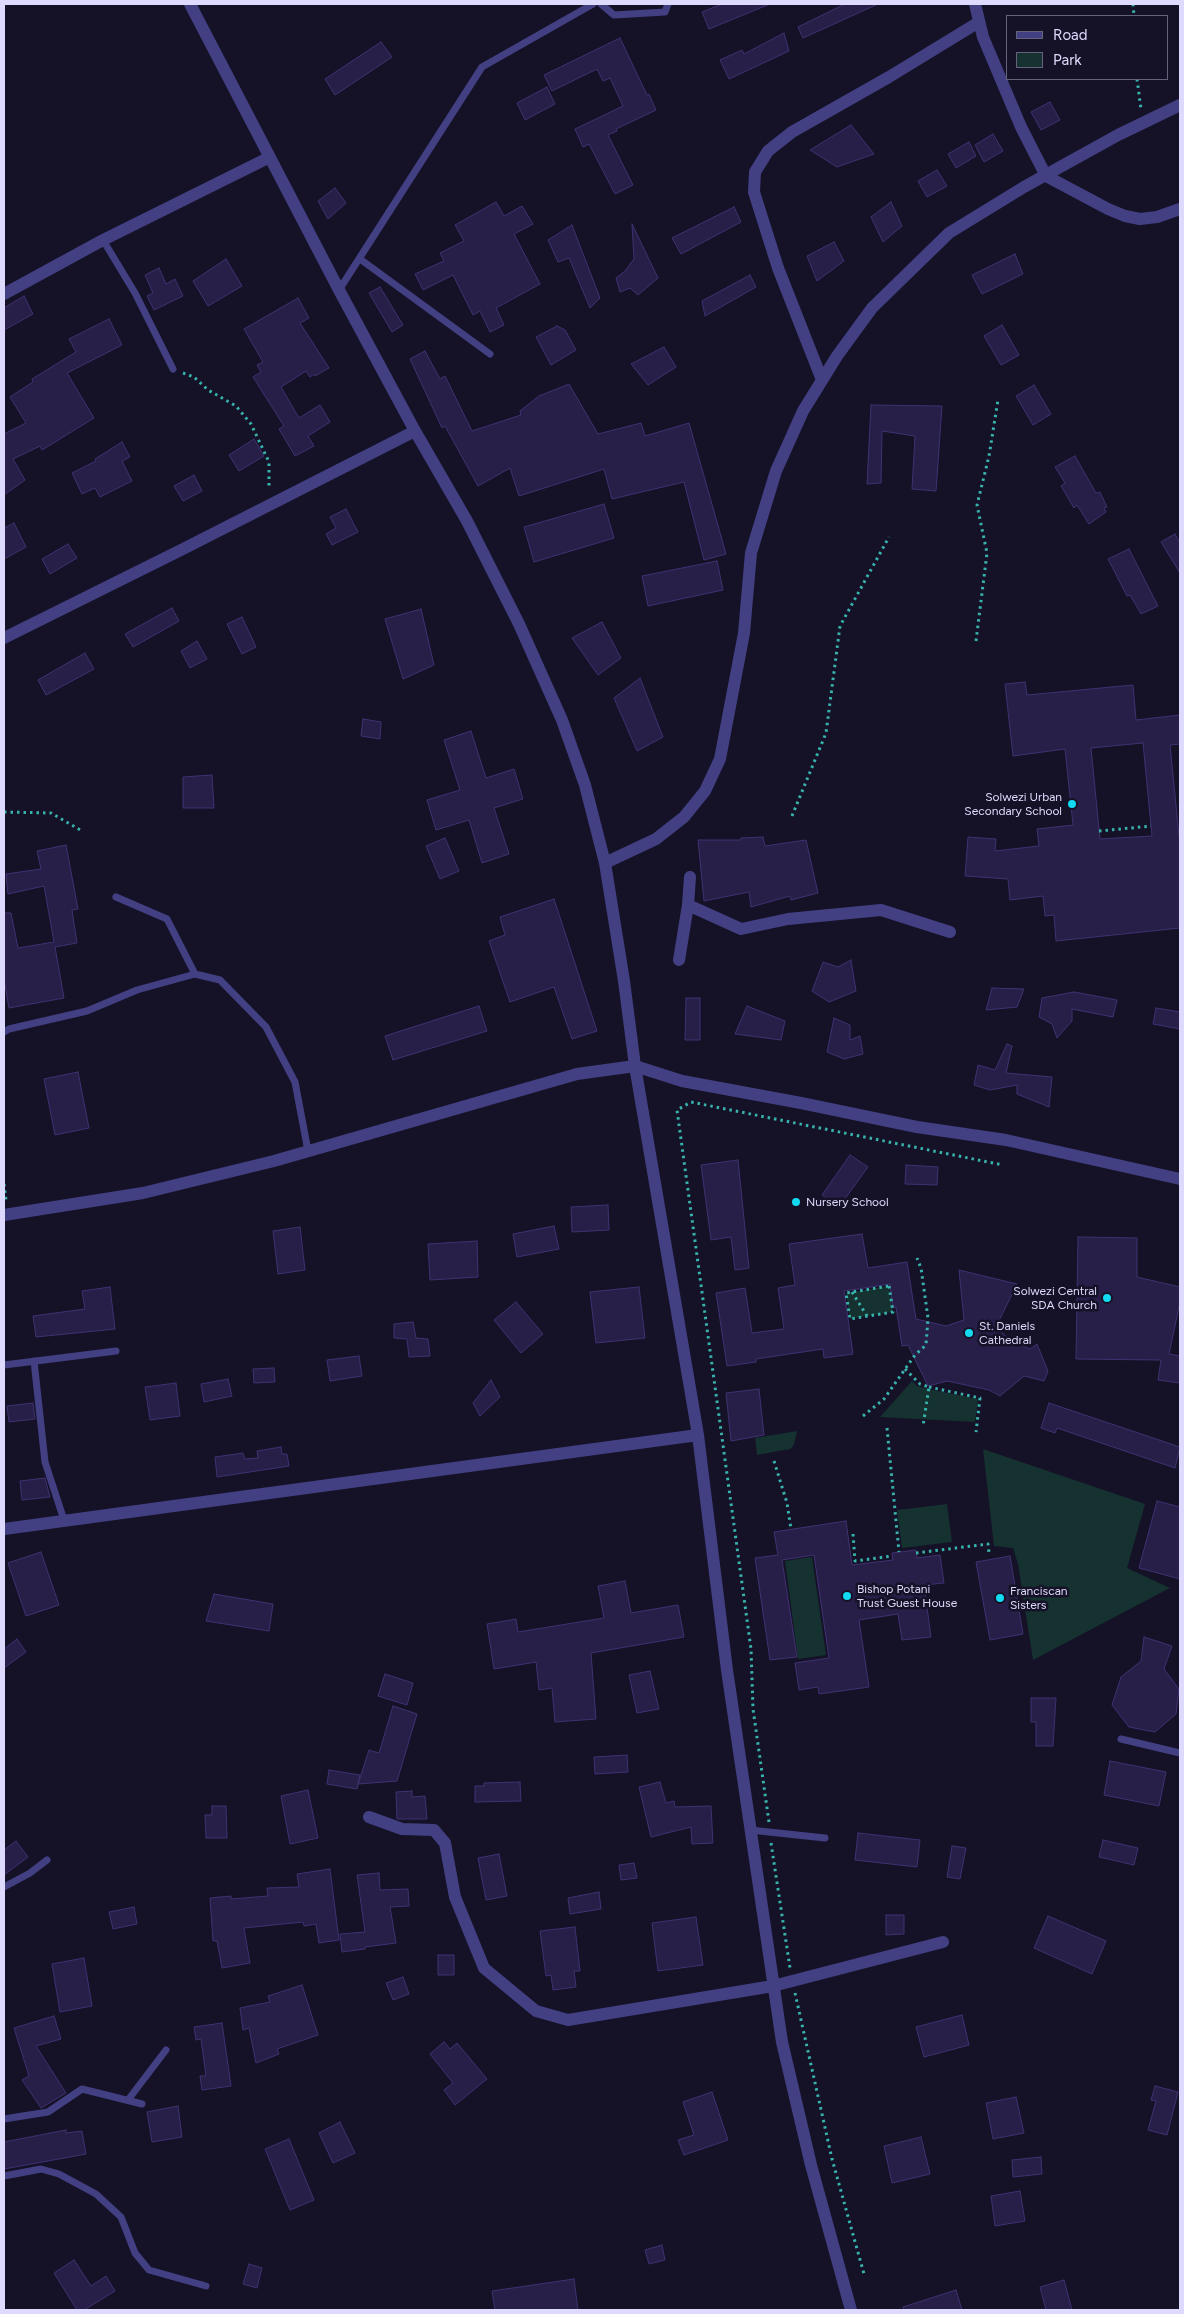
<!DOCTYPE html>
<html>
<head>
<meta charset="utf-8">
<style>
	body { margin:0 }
	#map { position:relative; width:1184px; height:2314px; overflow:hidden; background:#151228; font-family:Figtree,sans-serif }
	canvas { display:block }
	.frame { position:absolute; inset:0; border:5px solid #dedafd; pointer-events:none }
	.legend { position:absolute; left:1006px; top:15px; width:162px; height:65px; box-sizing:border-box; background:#151228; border:1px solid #65627d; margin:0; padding:6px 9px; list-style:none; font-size:15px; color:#dedafd }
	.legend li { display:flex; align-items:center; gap:10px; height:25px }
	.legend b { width:25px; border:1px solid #65627d }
</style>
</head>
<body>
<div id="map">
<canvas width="1184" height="2314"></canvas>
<div class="frame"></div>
<ul class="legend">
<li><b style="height:6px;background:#424083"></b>Road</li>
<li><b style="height:14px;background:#153130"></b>Park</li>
</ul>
</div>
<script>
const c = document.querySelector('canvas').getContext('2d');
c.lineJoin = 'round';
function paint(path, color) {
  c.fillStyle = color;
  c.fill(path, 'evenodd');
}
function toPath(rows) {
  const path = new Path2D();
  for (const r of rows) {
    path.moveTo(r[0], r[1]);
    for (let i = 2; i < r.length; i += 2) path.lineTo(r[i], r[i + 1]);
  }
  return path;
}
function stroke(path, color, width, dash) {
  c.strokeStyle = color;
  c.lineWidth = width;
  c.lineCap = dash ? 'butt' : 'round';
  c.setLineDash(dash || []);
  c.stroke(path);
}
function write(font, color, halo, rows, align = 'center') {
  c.font = font + ' Figtree,sans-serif';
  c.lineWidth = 5;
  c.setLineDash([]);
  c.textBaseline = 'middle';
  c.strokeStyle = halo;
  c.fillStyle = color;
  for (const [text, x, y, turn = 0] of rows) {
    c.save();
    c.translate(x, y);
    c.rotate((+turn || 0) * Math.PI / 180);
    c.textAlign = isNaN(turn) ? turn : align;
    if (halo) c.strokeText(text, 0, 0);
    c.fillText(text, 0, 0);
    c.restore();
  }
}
paint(toPath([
	[889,1286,893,1312,850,1319,846,1293],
	[912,1381,917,1386,933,1390,978,1399,975,1422,880,1417],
	[797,1431,794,1445,790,1449,757,1455,755,1438],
	[983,1449,1145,1504,1127,1568,1170,1588,1033,1660,1018,1564,1013,1548,994,1546],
	[947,1504,952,1542,902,1548,897,1510],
	[812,1557,826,1655,798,1659,785,1561]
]), '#153130');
const building = toPath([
	[722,4,770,4,709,29,702,12,722,4],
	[845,4,878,4,803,38,798,27,845,4],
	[784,33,789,51,729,79,720,60,742,50,744,54,784,33],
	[620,38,647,95,649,94,656,110,616,129,617,131,608,135,633,185,615,194,589,144,583,147,575,129,623,106,610,78,603,81,597,69,552,91,544,75,620,38],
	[381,42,392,57,335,95,325,79,381,42],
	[547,87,555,104,525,120,517,103,547,87],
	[1050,102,1060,120,1041,130,1031,112,1050,102],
	[851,125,874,154,837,167,810,150,851,125],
	[993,134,1003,151,984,162,975,145,993,134],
	[969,142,976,156,956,168,948,154,969,142],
	[937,170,947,186,927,197,918,181,937,170],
	[335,188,346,203,328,219,318,201,335,188],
	[496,202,504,216,522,206,533,224,514,234,540,284,496,308,504,325,490,332,480,311,473,315,453,275,423,290,415,274,444,261,440,253,464,241,455,225,496,202],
	[891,202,902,226,883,242,871,217,891,202],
	[734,207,741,222,681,254,672,238,734,207],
	[632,224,658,278,638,295,630,288,620,292,616,278,625,271,634,259,632,224],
	[572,225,600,298,590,308,569,258,558,262,548,240,572,225],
	[834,242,844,261,817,281,807,256,834,242],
	[1015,254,1023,274,982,294,972,275,1015,254],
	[226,259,242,286,208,306,193,281,226,259],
	[159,268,166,284,175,279,183,296,154,310,147,296,153,293,145,275,159,268],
	[750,275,756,287,705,316,702,301,750,275],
	[380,287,403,325,392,332,369,293,380,287],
	[24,296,33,314,4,330,4,308,24,296],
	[298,298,309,318,300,323,329,368,315,376,314,374,310,377,306,371,281,387,299,418,320,405,330,422,308,436,314,446,295,456,279,429,284,426,253,377,261,372,257,365,263,362,244,329,298,298],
	[109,319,122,345,67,373,94,418,42,450,40,446,13,459,25,480,4,495,4,434,26,423,10,397,33,382,32,379,76,352,69,339,109,319],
	[1002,325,1019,355,1001,365,984,336,1002,325],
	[557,326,565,330,576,350,551,365,536,337,557,326],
	[664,347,676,367,648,385,631,364,664,347],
	[425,351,440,379,445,376,472,431,521,415,520,411,539,396,569,384,598,434,641,423,645,436,689,423,726,554,704,560,684,482,612,499,604,469,519,496,510,468,478,486,445,426,442,428,410,359,425,351],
	[1034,385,1051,414,1033,425,1016,396,1034,385],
	[871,405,942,406,936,491,912,489,915,436,882,431,881,483,867,484,871,405],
	[254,439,264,456,239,471,229,455,254,439],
	[122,442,130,457,122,461,132,481,100,497,95,488,82,494,72,473,96,461,95,459,122,442],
	[1075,456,1096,493,1100,492,1107,507,1104,508,1106,512,1089,524,1077,505,1074,508,1061,486,1065,483,1055,467,1075,456],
	[194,475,202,491,183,501,174,486,194,475],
	[604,504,614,538,534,562,524,527,604,504],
	[346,509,358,532,332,545,326,534,336,528,330,517,346,509],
	[14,523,26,547,4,559,4,528,14,523],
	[1175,534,1180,543,1180,573,1161,542,1175,534],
	[68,544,77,558,50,574,42,559,68,544],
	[1129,549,1158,606,1141,614,1130,595,1127,596,1108,559,1129,549],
	[717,561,723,590,648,606,642,576,717,561],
	[172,608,179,621,133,647,125,634,172,608],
	[421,609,434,665,403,679,385,619,421,609],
	[242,617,256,647,242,654,227,624,242,617],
	[602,622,621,658,598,675,572,638,602,622],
	[197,641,207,659,190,668,181,651,197,641],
	[85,653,94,669,46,695,38,680,85,653],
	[640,678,663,737,637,751,614,698,640,678],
	[1025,682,1027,695,1133,685,1136,720,1180,715,1180,744,1170,745,1180,846,1180,928,1056,941,1054,915,1045,916,1043,896,1010,900,1008,879,965,876,968,837,996,839,995,851,1039,846,1037,829,1073,825,1065,749,1013,756,1005,684,1025,682],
	[1143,743,1152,836,1100,839,1091,748,1143,743],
	[363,719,381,722,380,739,361,736,363,719],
	[471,731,486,778,514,769,523,799,494,808,509,854,482,863,469,820,436,830,427,800,460,790,444,740,471,731],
	[212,775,214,808,183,808,183,777,212,775],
	[763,837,765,846,806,840,818,893,791,900,790,896,751,907,749,892,704,901,698,840,741,840,741,838,763,837],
	[445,838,459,871,440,879,426,846,445,838],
	[66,845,78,909,72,910,77,943,55,947,64,998,9,1008,4,979,4,913,11,913,18,948,54,942,44,886,8,894,6,874,41,869,37,851,66,845],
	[554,899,597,1031,572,1039,554,987,510,1002,489,941,505,935,500,917,554,899],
	[851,960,856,991,829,1002,812,991,823,962,838,967,851,960],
	[992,988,1024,989,1017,1007,986,1010,992,988],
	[1074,992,1117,1000,1113,1017,1072,1009,1072,1021,1057,1038,1052,1024,1039,1017,1042,998,1074,992],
	[686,998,700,998,700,1040,685,1040,686,998],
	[479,1006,487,1031,393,1060,385,1036,479,1006],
	[747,1006,785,1021,781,1040,735,1034,747,1006],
	[1156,1008,1180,1012,1180,1029,1153,1024,1156,1008],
	[834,1018,850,1025,850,1040,860,1036,863,1054,844,1059,827,1052,834,1018],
	[1007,1044,1012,1046,1006,1073,1052,1077,1049,1107,1017,1094,1017,1085,990,1090,974,1085,978,1065,995,1070,1007,1044],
	[78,1072,89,1128,55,1135,44,1079,78,1072],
	[850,1155,868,1167,839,1207,822,1195,850,1155],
	[738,1160,749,1268,735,1270,731,1237,711,1240,701,1165,738,1160],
	[906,1165,938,1167,937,1185,905,1184,906,1165],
	[608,1205,609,1230,572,1232,571,1207,608,1205],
	[554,1226,559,1249,517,1257,513,1234,554,1226],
	[300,1227,305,1270,278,1274,273,1231,300,1227],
	[862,1234,868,1268,907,1262,916,1319,946,1326,964,1320,959,1270,1017,1284,996,1327,1009,1339,1030,1349,1037,1344,1048,1371,1044,1381,1024,1376,1000,1396,989,1390,947,1381,928,1386,908,1345,902,1346,896,1307,893,1308,890,1284,844,1291,853,1354,824,1358,823,1349,756,1359,756,1362,727,1366,716,1293,745,1288,752,1333,784,1329,778,1288,795,1285,789,1244,862,1234],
	[1078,1237,1137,1238,1137,1277,1180,1287,1180,1302,1169,1354,1180,1356,1180,1383,1158,1380,1161,1360,1076,1359,1078,1237],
	[477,1241,478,1277,430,1280,428,1244,477,1241],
	[110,1287,115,1329,36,1337,33,1316,85,1309,82,1291,110,1287],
	[639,1287,645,1338,596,1343,590,1292,639,1287],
	[516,1302,543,1334,521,1353,494,1320,516,1302],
	[413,1322,416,1338,428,1339,430,1356,409,1357,407,1339,394,1338,394,1324,413,1322],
	[359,1356,362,1376,330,1381,327,1360,359,1356],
	[274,1368,275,1382,254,1383,253,1369,274,1368],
	[228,1379,232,1396,204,1402,201,1384,228,1379],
	[491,1380,500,1397,480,1416,473,1403,491,1380],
	[176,1383,180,1416,150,1420,145,1387,176,1383],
	[759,1389,764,1435,731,1441,726,1393,759,1389],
	[33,1403,35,1419,9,1422,7,1406,33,1403],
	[1049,1403,1180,1447,1175,1468,1057,1428,1055,1433,1041,1428,1049,1403],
	[281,1447,282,1454,287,1454,289,1466,217,1477,215,1457,243,1453,245,1459,258,1458,257,1451,281,1447],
	[45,1478,50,1497,22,1500,20,1481,45,1478],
	[1157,1501,1180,1507,1180,1579,1139,1568,1157,1501],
	[846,1521,852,1565,893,1560,892,1553,916,1550,917,1558,940,1555,944,1583,924,1585,931,1637,902,1640,898,1614,859,1620,869,1687,819,1694,818,1687,799,1690,795,1663,829,1658,814,1555,782,1560,797,1657,770,1660,755,1558,778,1555,774,1532,846,1521],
	[41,1552,59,1605,26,1616,8,1563,41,1552],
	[1010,1556,1023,1634,990,1640,976,1562,1010,1556],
	[625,1581,631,1613,678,1605,684,1637,591,1653,596,1719,555,1722,552,1688,539,1690,536,1662,494,1669,487,1624,516,1619,518,1632,604,1618,598,1586,625,1581],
	[214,1594,273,1604,269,1631,206,1621,214,1594],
	[1144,1637,1172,1646,1164,1669,1179,1689,1176,1714,1155,1732,1129,1727,1112,1705,1121,1677,1141,1661,1144,1637],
	[17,1639,26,1652,4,1668,4,1649,17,1639],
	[650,1671,659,1709,637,1713,629,1675,650,1671],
	[385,1674,413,1683,407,1705,378,1696,385,1674],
	[1031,1698,1056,1698,1053,1746,1036,1746,1036,1722,1031,1722,1031,1698],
	[393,1706,417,1714,397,1781,358,1784,369,1750,379,1753,393,1706],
	[627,1755,628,1772,595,1774,594,1757,627,1755],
	[1110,1761,1166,1772,1159,1806,1104,1795,1110,1761],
	[329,1770,360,1775,357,1789,327,1784,329,1770],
	[520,1782,521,1801,475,1802,475,1786,484,1786,484,1783,520,1782],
	[660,1782,666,1803,674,1801,675,1807,711,1806,713,1843,692,1844,691,1827,651,1837,639,1787,660,1782],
	[308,1790,318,1838,290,1844,281,1796,308,1790],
	[412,1791,412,1797,425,1796,427,1819,397,1819,396,1792,412,1791],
	[212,1806,226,1806,227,1838,206,1838,205,1815,212,1815,212,1806],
	[858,1833,920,1840,917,1867,855,1860,858,1833],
	[1103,1840,1138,1848,1134,1865,1099,1857,1103,1840],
	[16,1841,28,1857,4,1875,4,1850,16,1841],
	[952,1846,966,1848,960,1879,947,1877,952,1846],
	[499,1854,507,1896,486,1900,478,1858,499,1854],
	[634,1863,637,1878,621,1880,619,1865,634,1863],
	[330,1869,339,1940,319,1943,316,1924,304,1926,303,1922,244,1928,250,1963,222,1968,217,1941,213,1941,210,1898,231,1896,231,1899,268,1896,267,1888,299,1887,297,1874,330,1869],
	[379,1873,380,1890,408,1889,409,1906,390,1907,396,1943,365,1947,365,1949,342,1952,340,1934,365,1932,357,1875,379,1873],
	[599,1892,601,1909,570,1914,568,1898,599,1892],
	[134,1907,137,1924,113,1929,109,1912,134,1907],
	[886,1915,904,1915,904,1934,886,1935,886,1915],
	[1048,1916,1106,1941,1092,1974,1034,1948,1048,1916],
	[696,1917,703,1965,658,1971,652,1923,696,1917],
	[575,1927,580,1971,574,1971,576,1987,553,1990,551,1975,546,1976,540,1931,575,1927],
	[438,1955,454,1955,454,1975,438,1975,438,1955],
	[84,1958,92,2006,60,2012,52,1964,84,1958],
	[403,1977,409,1994,393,2000,386,1983,403,1977],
	[302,1985,318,2035,277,2049,279,2054,256,2063,249,2028,243,2030,240,2008,270,2002,268,1996,302,1985],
	[962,2015,969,2045,924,2057,916,2027,962,2015],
	[54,2016,61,2039,36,2046,66,2093,41,2108,22,2080,29,2076,14,2028,54,2016],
	[222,2023,231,2086,202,2090,200,2076,206,2076,201,2039,196,2040,194,2027,222,2023],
	[444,2042,450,2049,457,2043,487,2079,455,2105,444,2090,453,2083,430,2054,444,2042],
	[1155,2086,1178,2092,1167,2135,1148,2130,1156,2101,1151,2100,1155,2086],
	[712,2092,728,2140,684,2155,678,2140,694,2135,683,2102,712,2092],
	[1016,2097,1024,2133,993,2139,986,2103,1016,2097],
	[178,2106,182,2137,152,2142,147,2112,178,2106],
	[340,2122,355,2153,333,2163,319,2133,340,2122],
	[66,2130,66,2133,82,2131,86,2154,4,2169,4,2142,66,2130],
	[921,2137,930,2174,892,2183,884,2146,921,2137],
	[289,2139,314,2200,290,2210,265,2149,289,2139],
	[1041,2157,1042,2174,1013,2177,1012,2160,1041,2157],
	[1020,2191,1025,2221,995,2226,991,2196,1020,2191],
	[662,2245,665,2260,649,2264,645,2250,662,2245],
	[74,2260,91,2286,106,2276,115,2291,84,2310,77,2310,54,2273,74,2260],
	[249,2264,262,2268,257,2288,243,2284,249,2264],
	[574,2279,578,2310,495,2310,492,2291,574,2279],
	[1064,2280,1072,2310,1046,2310,1040,2287,1064,2280],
	[956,2290,962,2310,904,2310,903,2307,956,2290]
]);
paint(building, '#271f47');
stroke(building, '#3f3272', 1);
stroke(toPath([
	[1133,4,1134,16],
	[1137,79,1141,109],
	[183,373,194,377,208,390,236,406,251,424,269,462,269,489],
	[976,641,987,553,977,505,989,456,998,400],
	[4,812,51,813,82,831],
	[792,816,826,733,840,626,889,537],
	[1099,831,1151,826],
	[4,1184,6,1200],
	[889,1286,893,1312,850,1319,846,1293,889,1286],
	[852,1292,867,1316],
	[905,1369,920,1384,929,1387,923,1426],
	[929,1387,980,1398,976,1432],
	[863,1416,884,1399,915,1355,926,1345,928,1318,921,1268,917,1258],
	[887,1428,899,1552],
	[774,1461,787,1503,791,1529],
	[853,1534,855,1561,892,1556],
	[916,1553,988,1544,989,1553],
	[769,1822,753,1709,751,1649,677,1110,691,1102,1003,1165],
	[771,1843,790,1968],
	[795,1993,832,2159,864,2274]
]), '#38b3ac', 3, [2.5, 4]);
stroke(toPath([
	[601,4,614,15,665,12,668,4],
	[103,240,135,293,173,369],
	[360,259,490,354],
	[339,290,482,67,593,4],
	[116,897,167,919,195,974],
	[4,1032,9,1029,87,1011,137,990,195,974,220,980,266,1027,295,1082,308,1151],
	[34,1361,45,1462,64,1520],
	[4,1365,116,1351],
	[1121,1739,1180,1753],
	[750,1830,825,1838],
	[4,1887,30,1873,47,1860],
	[128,2100,166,2050],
	[4,2119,48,2112,82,2089,142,2104],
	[4,2176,41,2169,59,2174,96,2194,121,2217,135,2253,149,2270,206,2286]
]), '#424083', 7);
stroke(toPath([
	[190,4,339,290,415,431,467,521,519,624,562,720,585,785,605,863,624,981,635,1066,682,1081,801,1103,917,1127,1006,1140,1180,1179],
	[975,4,983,37,1021,127,1046,176,1108,209,1125,216,1140,219,1157,217,1180,209],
	[4,294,103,240,268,158],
	[822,380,778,268,754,192,755,172,768,151,792,132,889,77,979,22],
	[4,638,183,549,415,431],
	[605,863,656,839,684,817,705,791,720,759,744,633,751,553,776,471,803,411,837,356,872,308,949,233,1024,187,1118,135,1180,105],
	[690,877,688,905,741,929,788,919,881,910,950,932],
	[679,960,688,905],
	[4,1215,143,1193,274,1161,577,1074,635,1066,698,1435,727,1670,782,2042,811,2165,851,2310],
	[4,1529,698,1435],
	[369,1817,402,1829,434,1830,445,1843,455,1897,484,1968,536,2011,568,2020,773,1986,943,1942]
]), '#424083', 12);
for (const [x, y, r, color] of [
	[1072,804,5,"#13daf0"],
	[796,1202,5,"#13daf0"],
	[1107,1298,5,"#13daf0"],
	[969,1333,5,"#13daf0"],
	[847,1596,5,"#13daf0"],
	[1000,1598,5,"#13daf0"]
]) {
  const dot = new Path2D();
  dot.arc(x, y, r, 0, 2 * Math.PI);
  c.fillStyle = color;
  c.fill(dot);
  stroke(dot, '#151228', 2);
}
write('12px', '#dedafd', '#151228', [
	["Solwezi Urban",1062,797,"right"],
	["Secondary School",1062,811,"right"],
	["Nursery School",806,1202],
	["Solwezi Central",1097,1291,"right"],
	["SDA Church",1097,1305,"right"],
	["St. Daniels",979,1326],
	["Cathedral",979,1340],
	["Bishop Potani",857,1589],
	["Trust Guest House",857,1603],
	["Franciscan",1010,1591],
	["Sisters",1010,1605]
], 'left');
</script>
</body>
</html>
